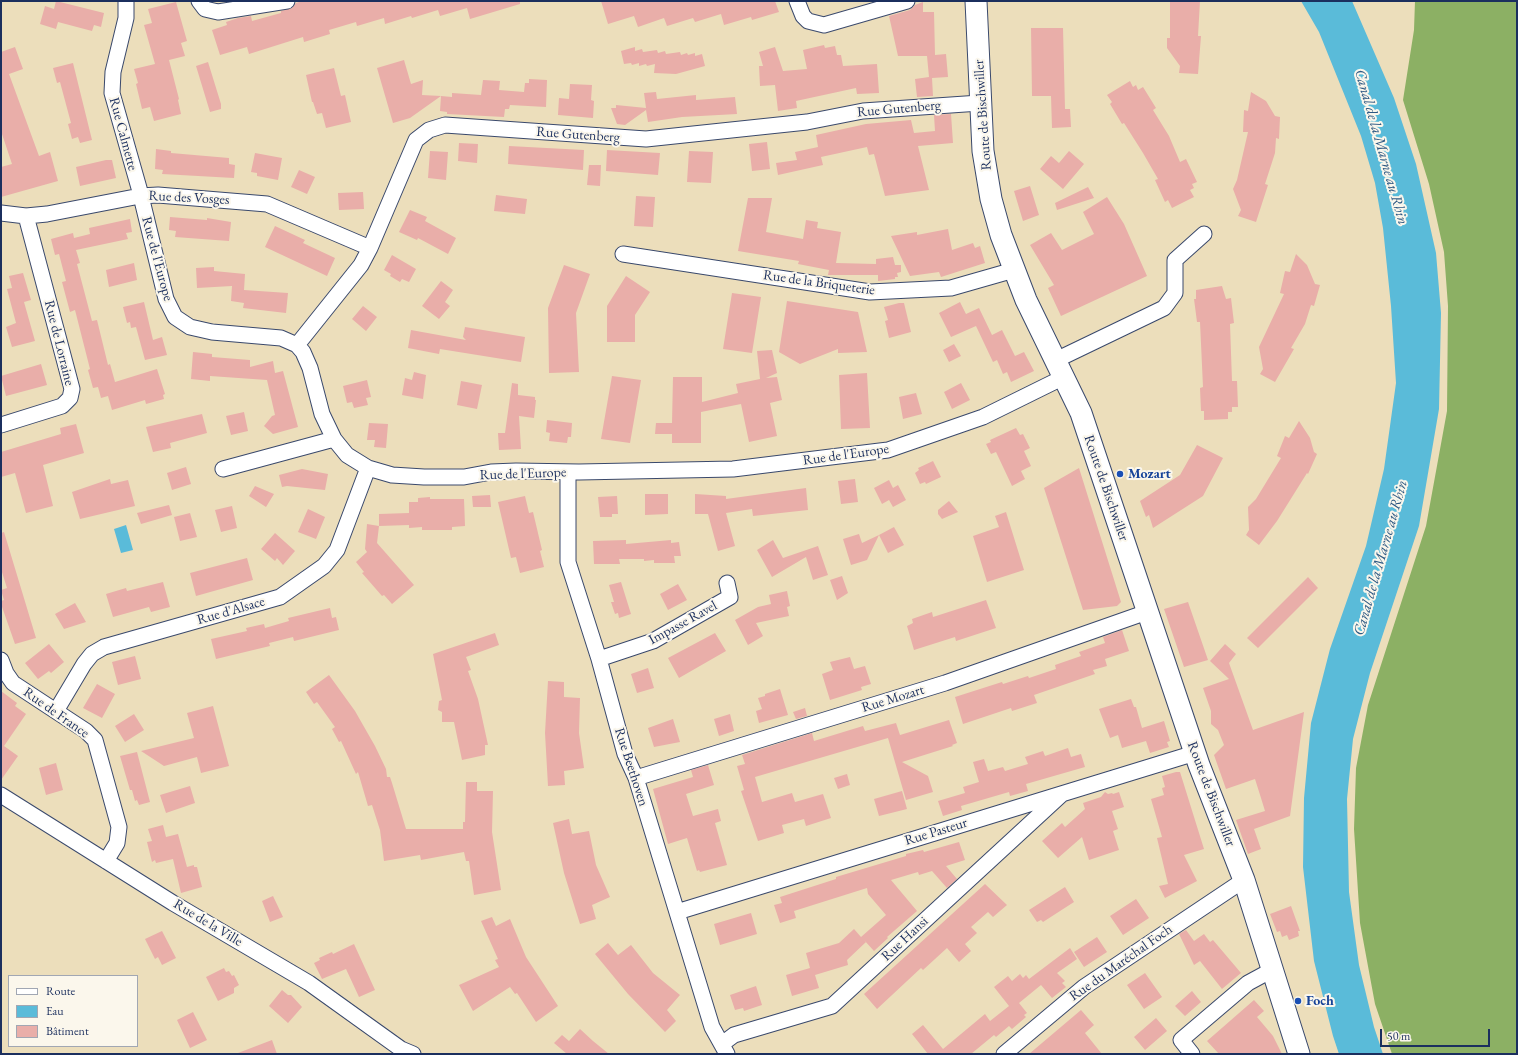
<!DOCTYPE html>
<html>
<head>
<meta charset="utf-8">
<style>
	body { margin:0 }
	#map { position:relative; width:1518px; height:1055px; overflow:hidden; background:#ecdebb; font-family:"EB Garamond",serif }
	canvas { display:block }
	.frame { position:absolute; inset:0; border:2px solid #1b2f5e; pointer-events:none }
	.legend { position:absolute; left:8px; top:975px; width:130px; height:72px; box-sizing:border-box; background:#fbf7ec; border:1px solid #a1a7b3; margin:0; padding:5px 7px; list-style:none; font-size:12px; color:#1b2f5e }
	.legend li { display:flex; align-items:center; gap:8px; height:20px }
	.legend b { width:20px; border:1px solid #a1a7b3 }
	.scale { position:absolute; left:1380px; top:1029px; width:110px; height:18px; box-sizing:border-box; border:2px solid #1b2f5e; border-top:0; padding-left:5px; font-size:12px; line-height:14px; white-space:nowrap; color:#1b2f5e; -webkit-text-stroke:3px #fbf7ec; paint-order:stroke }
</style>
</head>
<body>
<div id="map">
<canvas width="1518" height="1055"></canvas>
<div class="frame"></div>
<ul class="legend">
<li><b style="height:5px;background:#fff"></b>Route</li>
<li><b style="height:11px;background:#5abbd9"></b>Eau</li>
<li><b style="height:11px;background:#e9aea9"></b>Bâtiment</li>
</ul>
<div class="scale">50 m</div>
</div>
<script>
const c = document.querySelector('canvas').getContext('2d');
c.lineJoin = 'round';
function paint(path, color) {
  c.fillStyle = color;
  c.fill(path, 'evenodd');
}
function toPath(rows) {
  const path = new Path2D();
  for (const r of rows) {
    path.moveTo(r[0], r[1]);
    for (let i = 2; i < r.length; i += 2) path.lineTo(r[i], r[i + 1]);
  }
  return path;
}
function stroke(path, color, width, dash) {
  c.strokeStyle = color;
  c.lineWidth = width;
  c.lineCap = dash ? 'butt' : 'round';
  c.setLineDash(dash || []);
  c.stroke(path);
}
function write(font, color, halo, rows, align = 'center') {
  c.font = font + ' "EB Garamond",serif';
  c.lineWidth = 4;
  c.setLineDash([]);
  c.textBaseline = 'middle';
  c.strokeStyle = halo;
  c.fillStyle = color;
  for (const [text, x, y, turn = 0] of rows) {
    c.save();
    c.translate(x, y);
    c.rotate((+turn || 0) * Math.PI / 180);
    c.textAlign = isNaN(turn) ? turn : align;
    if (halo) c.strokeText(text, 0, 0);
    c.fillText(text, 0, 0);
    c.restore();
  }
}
paint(toPath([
	[1415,1,1517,1,1517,1054,1392,1054,1375,1004,1360,923,1354,829,1356,768,1368,705,1426,526,1447,411,1448,306,1444,252,1429,184,1403,100,1414,30]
]), '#8cb064');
paint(toPath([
	[1301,1,1352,1,1394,98,1416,164,1436,253,1441,313,1439,409,1419,526,1370,673,1353,739,1347,799,1349,892,1359,965,1374,1027,1383,1054,1339,1054,1333,1036,1314,961,1303,867,1304,798,1311,723,1330,649,1366,546,1384,469,1396,383,1391,306,1383,228,1375,183,1361,136,1319,32],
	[126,525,133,550,121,553,114,529]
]), '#5abbd9');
paint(toPath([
	[56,1,104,13,101,27,94,25,92,31,58,22,56,29,40,24,45,6,54,9],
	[302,1,520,1,520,4,470,19,467,8,440,16,438,10,412,18,411,16,385,24,384,18,357,26,356,22,329,30,330,34,304,42,303,37,249,54,247,47,220,55,212,30,227,25,226,22,238,18,251,16,252,21,281,13,281,11,292,8,296,3],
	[601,1,775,1,779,12,752,20,751,17,724,25,721,14,695,22,693,18,667,26,664,18,638,27,634,16,608,24],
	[1170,1,1200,1,1198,36,1201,36,1198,74,1179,73,1180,66,1167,48,1167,38,1170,38],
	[176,2,187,41,181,43,185,56,169,60,179,99,178,100,181,114,154,121,150,107,142,109,136,84,138,83,134,69,155,64,144,25,152,23,148,9],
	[923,2,923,12,934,12,935,55,946,54,948,77,932,78,933,96,917,97,915,79,929,77,927,56,931,56,898,56,889,16,910,10,915,5],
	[1031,28,1063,28,1065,109,1070,109,1071,127,1052,128,1051,96,1032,96],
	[824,45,825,48,835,46,837,55,841,55,843,66,877,64,879,93,857,94,856,88,796,101,797,108,778,111,775,85,760,86,759,66,763,66,759,52,775,47,783,71,807,69,803,50],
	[15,47,23,69,9,74,39,156,50,152,58,181,1,197,1,167,12,164,1,131,1,52],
	[635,47,635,51,642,49,643,52,657,50,658,53,665,51,666,54,680,52,681,55,687,53,688,55,695,53,695,56,702,54,705,66,676,74,654,73,655,64,647,66,646,64,639,66,639,63,632,65,631,63,624,64,621,51],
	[404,60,411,84,423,80,422,95,441,96,410,118,393,123,377,68],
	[208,62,221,104,221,109,210,112,196,66],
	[73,63,92,140,80,143,78,137,72,139,68,124,71,123,60,82,57,83,53,68],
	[334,68,341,96,345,95,351,122,326,128,322,113,317,114,313,102,312,102,306,75],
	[529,79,547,80,546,107,510,105,509,109,505,109,504,117,447,114,447,112,440,111,441,96,452,97,452,93,481,95,483,80,500,81,499,90,524,92,525,83,529,83],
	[1130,81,1133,87,1136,85,1138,90,1143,87,1156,108,1153,110,1169,136,1180,162,1186,159,1197,182,1192,184,1194,188,1190,190,1194,197,1172,208,1168,200,1165,202,1155,180,1158,179,1143,153,1124,123,1122,124,1110,104,1112,102,1107,95],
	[570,84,592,85,591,100,594,101,593,118,558,115,559,98,569,99],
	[656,92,657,99,696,95,696,100,735,97,737,114,682,117,648,122,646,110,625,125,617,124,611,108,616,108,616,105,646,108,644,93],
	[1251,92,1266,101,1275,116,1280,117,1279,139,1276,138,1275,153,1265,184,1268,185,1256,222,1238,216,1241,210,1233,189,1237,180,1248,132,1243,132,1244,110,1248,111],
	[951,114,953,143,918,146,929,190,885,196,874,154,869,155,867,147,821,157,823,165,778,175,776,163,797,160,795,152,818,147,816,135,866,124,911,120,914,133,935,131,934,115],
	[767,142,770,169,752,171,749,144],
	[459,143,478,144,477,163,458,161],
	[509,146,584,150,583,170,508,164],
	[156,149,171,151,171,153,229,158,229,164,235,165,234,178,162,174,163,170,155,169],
	[607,150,660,153,658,175,606,171],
	[430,151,448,152,446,180,428,178],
	[689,151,713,152,711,183,687,182],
	[1069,151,1084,164,1063,189,1040,169,1051,156,1059,163],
	[255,153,282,158,278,180,257,176,257,173,251,172],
	[106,160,112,160,116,178,80,186,76,167],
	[589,165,601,165,600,186,587,185],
	[299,170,315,177,307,194,291,187],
	[1030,186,1039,215,1023,221,1014,191],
	[1088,187,1094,198,1057,210,1055,203],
	[363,192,364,209,339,210,338,193],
	[496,195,527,199,525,214,494,211],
	[636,196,655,197,653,227,634,226],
	[1107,197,1124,224,1147,276,1061,316,1048,288,1054,285,1030,245,1051,233,1062,250,1094,234,1083,212],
	[748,198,772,198,766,232,803,239,806,220,818,222,817,228,841,232,836,263,876,264,876,259,893,257,895,265,901,265,901,272,897,273,898,277,895,277,895,279,878,281,878,275,828,275,829,270,798,264,799,261,738,251],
	[410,210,427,217,425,221,456,238,448,254,418,238,417,240,399,232],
	[170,217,207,220,207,218,231,222,229,241,175,237,176,231,169,230],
	[130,219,132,232,126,233,128,239,76,250,80,263,77,264,92,321,97,320,108,365,110,364,115,382,157,369,165,394,163,395,164,399,146,404,145,400,112,410,108,396,101,398,98,387,93,388,88,370,90,369,75,310,70,312,62,282,66,281,59,254,55,255,51,239,73,233,74,238,90,234,89,228],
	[275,226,305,240,303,243,335,258,327,276,265,247],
	[948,229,952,250,973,243,975,248,980,246,985,263,941,277,939,272,910,276,891,236,917,232,917,235],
	[1296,254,1307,265,1315,284,1320,285,1314,306,1311,305,1305,324,1291,348,1294,349,1275,382,1260,374,1263,369,1259,347,1284,294,1280,293,1285,271,1290,272],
	[392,255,416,269,409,282,402,279,400,282,390,276,391,274,384,270],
	[134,263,137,280,109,287,106,270],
	[564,265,590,274,576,313,579,372,549,373,548,308],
	[214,267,214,271,245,274,244,290,288,293,286,313,243,308,244,303,231,301,232,286,197,288,196,268],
	[23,273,31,300,24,302,35,341,12,347,6,327,16,323,7,289,12,288,9,276],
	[626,276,650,292,635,315,635,342,607,342,607,306],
	[441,281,453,290,445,302,450,306,439,319,422,306],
	[1222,286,1226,299,1231,298,1234,323,1230,324,1232,381,1237,381,1238,407,1232,407,1232,412,1228,412,1228,419,1204,420,1204,411,1201,411,1200,388,1203,387,1200,322,1197,322,1194,299,1196,299,1196,290],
	[732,293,761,297,752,353,723,349],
	[787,301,858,312,867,352,838,353,838,349,800,364,779,352],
	[144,302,153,340,162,337,167,355,145,360,136,327,131,328,130,322,127,323,123,307],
	[960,302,966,314,979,308,992,335,1002,330,1015,356,1024,352,1034,371,1011,382,1007,372,1003,374,997,360,993,362,976,326,951,337,939,313],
	[899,303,904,303,911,332,889,338,885,321,888,320,884,307],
	[363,306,377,317,366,331,352,319],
	[465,327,525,337,521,362,440,349,439,354,408,348,411,330,466,340,463,337],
	[954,344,961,356,949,362,943,350],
	[772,350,777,373,766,378,777,377,782,400,770,403,777,436,749,442,741,404,701,412,701,443,672,443,672,434,655,434,656,423,672,423,673,377,702,377,702,402,738,393,736,384,760,379,757,351],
	[193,352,212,354,212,357,250,360,250,367,273,361,275,373,283,371,298,427,273,434,264,426,272,416,275,415,267,380,210,376,210,381,191,379],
	[41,364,47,385,6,396,1,376],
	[414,372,426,375,423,399,402,395,405,378,412,380],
	[867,373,870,428,841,429,839,375],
	[612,376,641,380,630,443,601,439],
	[367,380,371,397,366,398,368,405,354,408,352,402,347,403,343,386],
	[461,381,482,385,477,409,457,405],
	[512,383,518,384,518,395,535,397,535,400,536,400,534,418,519,416,521,449,499,450,498,433,505,433],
	[961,383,970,400,952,409,944,392],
	[916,393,922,414,903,419,899,397],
	[244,412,248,431,231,435,226,416],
	[202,414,207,433,170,443,171,448,153,452,146,427],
	[547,420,572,423,571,437,568,437,567,443,549,441,550,433,546,432],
	[1299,421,1310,438,1314,452,1317,454,1308,474,1307,473,1277,521,1259,545,1246,535,1249,530,1248,507,1256,499,1281,458,1277,456,1285,436,1289,438],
	[369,423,388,424,386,448,374,447,375,440,367,440],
	[76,424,84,453,43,465,53,506,26,513,15,473,1,477,1,452,61,434,60,428],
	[1016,428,1020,435,1023,434,1030,448,1024,451,1031,466,1021,471,1025,479,1012,486,996,452,991,454,986,444,991,442,990,440],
	[1197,445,1223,458,1203,496,1153,528,1149,515,1146,517,1140,501,1180,475],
	[933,461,941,477,926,484,925,482,920,484,915,473,919,470,918,468],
	[186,467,191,484,172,490,167,473],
	[1079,468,1121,602,1117,606,1083,610,1044,488],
	[302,469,328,474,325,490,287,486,282,487,279,475],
	[110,479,111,484,128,480,135,506,80,519,72,492],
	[855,479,858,502,841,504,838,481],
	[889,480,893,488,898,485,906,500,893,507,889,500,882,504,874,488],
	[255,486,274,494,266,507,249,496],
	[806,488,808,510,753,516,752,509,726,513,735,546,718,551,708,514,695,514,695,494,726,496,726,499],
	[645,494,668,494,668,514,645,515],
	[490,495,491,507,473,507,472,496],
	[525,496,529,513,533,512,542,550,540,551,544,567,520,573,516,557,511,558,498,502],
	[617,496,618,514,612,514,612,517,600,517,598,497],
	[430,497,430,499,464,499,465,526,452,527,452,530,422,530,422,527,409,528,409,525,379,526,379,514,409,513,409,502,418,502,418,498],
	[949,501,958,512,942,519,938,514,938,510],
	[169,505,172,515,141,524,137,513],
	[232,506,237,528,221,532,215,510],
	[308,509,325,517,316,539,298,532],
	[1006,512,1024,570,987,582,973,536,999,527,995,516],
	[190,513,197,537,180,541,174,517],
	[367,524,379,526,377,543,414,585,392,604,384,595,382,596,362,573,364,572,356,562,367,552,365,549],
	[894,527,904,545,888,553,879,535],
	[4,532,36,638,15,644,1,604,1,601,4,600,1,590,7,588,1,569,1,533],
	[275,533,295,551,283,565,277,558,275,561,261,549],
	[859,534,862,543,879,535,867,560,851,565,843,539],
	[626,540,626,544,671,540,671,543,679,542,681,556,674,556,675,563,654,563,654,560,644,561,644,559,619,559,620,564,594,564,593,541],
	[773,540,783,558,818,546,828,575,813,580,806,557,772,577,757,550],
	[247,558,253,580,196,596,190,573],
	[842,576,848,593,837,600,830,580],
	[1308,577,1318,588,1258,648,1247,638],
	[163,582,170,607,151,612,149,607,113,617,106,594,126,588,127,591],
	[621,582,631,614,619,618,618,613,615,614,611,602,614,602,609,585],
	[678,584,687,600,668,610,660,594],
	[787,591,790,606,787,607,789,616,756,623,763,636,748,645,735,620,758,607,771,604,769,595],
	[986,600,996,628,956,641,955,637,914,650,907,626,913,623,912,619,932,612,933,617],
	[1188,602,1208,660,1184,667,1164,609],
	[75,603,86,622,64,629,55,614],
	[330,608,332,618,336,617,339,630,294,641,293,637,269,643,270,646,216,659,211,639,247,631,246,628,264,624,265,628,289,621,288,618],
	[1122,630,1129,651,1105,659,1107,666,1093,670,1095,674,1034,695,1037,703,1012,711,1011,708,963,724,955,697,1002,682,1003,684,1028,676,1029,678,1056,669,1055,665,1081,656,1079,652,1105,643,1103,637],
	[495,633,499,645,466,657,471,670,468,671,478,699,488,745,485,745,485,755,462,760,454,722,442,722,442,712,438,710,439,701,442,700,433,654],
	[715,633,726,651,679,678,668,658],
	[49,644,64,662,51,673,49,671,38,679,25,663],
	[1225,644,1236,654,1229,663,1253,730,1304,712,1290,816,1254,829,1261,849,1248,854,1236,820,1265,811,1261,798,1255,779,1226,789,1214,755,1224,745,1218,730,1211,724,1211,711,1203,688,1229,679,1210,661],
	[135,656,141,679,118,685,112,662],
	[850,657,854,669,865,666,871,684,861,687,862,690,830,700,822,674,833,670,830,662],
	[648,668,654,688,637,693,631,674],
	[329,675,355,711,375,746,386,769,387,777,390,777,392,783,406,829,463,829,463,822,465,822,466,782,477,782,477,791,493,791,492,832,501,890,474,895,469,861,466,861,464,852,421,860,420,855,384,861,380,830,372,805,368,806,358,772,356,774,341,741,339,742,332,729,335,727,317,702,314,704,306,692],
	[548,681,564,682,564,697,580,698,579,733,584,768,564,771,565,785,548,786,545,733],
	[97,684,115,694,102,718,83,708],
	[780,689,788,715,759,723,756,711,762,709,758,698,765,696,765,694],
	[1,691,17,703,15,706,26,714,4,746,18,756,1,780],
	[1131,699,1134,707,1136,707,1142,728,1164,721,1170,741,1167,742,1169,747,1150,753,1146,741,1122,748,1118,735,1110,738,1099,709],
	[213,706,229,766,201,773,197,757,164,766,141,751,194,738,187,713],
	[805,708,807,716,796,719,793,712],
	[134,714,144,730,125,742,115,726],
	[730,714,734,731,719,736,714,719],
	[673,719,680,742,654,747,648,728],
	[949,720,957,743,952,745,953,746,902,762,928,776,933,792,906,800,888,738,755,777,762,802,792,793,795,802,823,794,831,818,806,826,804,819,782,825,784,833,758,841,741,791,744,790,737,766,745,764,742,755,812,733,814,741,863,726,865,731,896,723,900,735],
	[1068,748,1071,757,1081,754,1085,767,1026,784,1028,791,1010,796,1009,792,961,806,962,810,943,816,938,801,965,793,963,787,979,782,973,762,984,759,988,771,1003,767,1005,771,1028,764,1025,757,1043,751,1045,756],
	[137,752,150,802,139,805,137,800,135,801,132,790,130,790,120,756],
	[56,763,63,790,46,795,39,768],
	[708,765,714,785,686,794,693,816,718,809,721,821,715,823,727,865,700,872,699,870,697,871,687,838,668,844,653,789,693,777,691,770],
	[1176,772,1180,772,1204,849,1184,855,1197,881,1165,898,1159,886,1168,884,1157,838,1162,837,1151,799,1164,795,1162,788,1165,787,1162,776],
	[847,774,850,785,838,789,834,778],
	[190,786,195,803,166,813,160,795],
	[902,791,907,809,879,816,874,799],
	[1105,792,1108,794,1112,793,1113,794,1119,792,1124,807,1112,811,1118,829,1113,831,1119,850,1089,860,1082,837,1058,858,1042,841,1062,823,1065,827,1085,809,1083,803,1101,797],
	[569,819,572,834,589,831,596,865,610,897,592,905,596,919,580,924,564,873,553,823],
	[163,825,166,837,178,834,187,867,194,865,194,867,197,867,202,887,181,893,173,859,156,863,155,860,152,862,147,842,152,841,148,829],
	[959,842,965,860,946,866,957,879,947,888,932,871,919,875,918,872,891,880,917,911,887,937,888,938,874,951,864,940,866,942,847,960,848,965,815,975,819,988,792,996,786,975,810,968,806,953,839,943,854,929,861,937,886,915,868,894,867,888,794,911,796,918,780,923,774,905,782,903,780,897,836,879,836,877,906,856,906,854,923,850,924,852],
	[985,884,1007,905,993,917,988,912,971,927,977,933,965,944,971,951,959,962,947,948,923,970,921,968,877,1009,864,994],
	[1065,887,1074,902,1043,922,1041,920,1037,922,1029,910],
	[273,896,283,917,270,922,262,901],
	[1136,899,1149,918,1123,935,1110,916],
	[1291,906,1300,931,1298,931,1299,936,1289,940,1287,935,1282,937,1280,931,1277,932,1270,914],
	[751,913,757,934,720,945,714,924],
	[492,917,496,926,510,919,526,957,558,1006,536,1022,517,993,515,994,510,987,473,1011,459,985,499,967,495,960,498,959,481,921],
	[1186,930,1194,941,1204,934,1210,942,1213,940,1241,973,1222,989,1200,961,1194,965,1179,934],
	[162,931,176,958,162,965,158,957,155,959,145,939],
	[1097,937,1107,952,1084,967,1074,952],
	[608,943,618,955,631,945,653,973,680,995,667,1010,676,1021,665,1032,628,994,595,954],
	[354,944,375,990,359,997,346,969,322,979,314,963,320,960,319,958,332,952,333,954],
	[1070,948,1077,959,1057,973,1065,981,1062,983,1066,987,1052,998,1041,985,1019,1003,1027,1013,1024,1015,1026,1017,1012,1029,1009,1026,996,1037,994,1035,971,1054,928,1054,912,1034,923,1025,943,1049,985,1014,990,1021,1009,1006,994,987,1008,976,1012,981,1020,974,1023,978,1026,975,1029,979],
	[224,968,226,972,229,971,232,976,234,975,239,985,234,988,234,993,218,1001,206,977],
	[1145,973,1162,997,1144,1009,1127,985],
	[756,986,762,1005,744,1011,743,1008,735,1010,730,995],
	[282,990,288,995,291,995,302,1007,288,1023,269,1006],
	[1192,991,1201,1002,1185,1016,1175,1006],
	[1254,1000,1264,1011,1257,1017,1273,1036,1282,1054,1219,1054,1207,1041],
	[1081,1010,1094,1025,1085,1033,1102,1054,1029,1054],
	[193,1012,207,1040,190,1048,177,1020],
	[1156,1018,1167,1031,1145,1050,1134,1037],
	[580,1029,593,1041,609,1054,567,1054,554,1043,562,1035,569,1041],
	[272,1040,277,1054,238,1054,238,1053]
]), '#e9aea9');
const minor = toPath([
	[126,1,126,18,113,72,112,93,139,188,166,299,175,317,190,327,212,332,281,338,297,345,303,352,310,368,322,414,334,439,347,455,368,468,392,475,424,477,464,477,491,472,516,471,579,472,733,469,888,450,983,417,1064,377],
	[199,1,205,9,218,12,287,1],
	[797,1,803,16,808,21,824,25,907,1],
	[1,213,26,216,47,214,140,196,158,195,267,204,370,248],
	[623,254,870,292,951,288,1014,270],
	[297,345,361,265,370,248,416,140,429,130,445,125,646,139,807,122,863,111,980,103],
	[1056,360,1164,308,1175,293,1175,260,1204,234],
	[1,425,62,406,70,398,72,389,26,216],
	[223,469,334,439],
	[568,472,568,562,599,659,625,754,636,778,712,1027,727,1054],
	[599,659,653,641,730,597,727,583],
	[1,660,6,673,13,683,86,731,95,740,119,827,117,843,106,861],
	[56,711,84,664,92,654,104,647,280,597,324,566,337,550,368,468],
	[636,778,945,683,1147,612],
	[1,795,173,903,309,983,401,1049,413,1054],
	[677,912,1195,753],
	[722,1044,734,1035,832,1006,1061,795],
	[1004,1054,1084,987,1244,880],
	[1192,1054,1181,1040,1248,983,1272,970]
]);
const secondary = toPath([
	[976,1,983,151,991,199,1001,235,1026,300,1081,413,1199,765,1244,880,1299,1054]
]);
stroke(minor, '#3a496c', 17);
stroke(secondary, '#3a496c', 23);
stroke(minor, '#fff', 15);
stroke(secondary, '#fff', 21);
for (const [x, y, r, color] of [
	[1120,474,4,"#1a4fb4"],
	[1298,1001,4,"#1a4fb4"]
]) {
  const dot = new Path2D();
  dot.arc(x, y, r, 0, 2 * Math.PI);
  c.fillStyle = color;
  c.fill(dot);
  stroke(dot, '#fbf7ec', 1.5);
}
write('14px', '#1b2f5e', '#fbf7ec', [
	["Rue Gutenberg",899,109,-5],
	["Route de Bischwiller",983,115,-94],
	["Rue Calmette",123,134,75],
	["Rue Gutenberg",578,135,4],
	["Rue des Vosges",189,198,3],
	["Rue de l'Europe",157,259,75],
	["Rue de la Briqueterie",819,283,8],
	["Rue de Lorraine",59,343,76],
	["Rue de l'Europe",846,455,-8],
	["Rue de l'Europe",523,474,-2],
	["Route de Bischwiller",1106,488,71],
	["Rue d'Alsace",231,611,-16],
	["Impasse Ravel",683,623,-29],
	["Rue Mozart",893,699,-17],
	["Rue de France",56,713,35],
	["Rue Beethoven",631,767,72],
	["Route de Bischwiller",1211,794,69],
	["Rue Pasteur",936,832,-17],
	["Rue de la Ville",208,923,31],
	["Rue Hansi",905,939,-43],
	["Rue du Maréchal Foch",1121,963,-35]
]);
write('bold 14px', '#164399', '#fbf7ec', [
	["Mozart",1128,474],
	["Foch",1306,1001]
], 'left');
write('italic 15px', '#2e5983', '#fbf7ec', [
	["Canal de la Marne au Rhin",1381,147,74],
	["Canal de la Marne au Rhin",1381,558,-74]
]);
</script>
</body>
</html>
